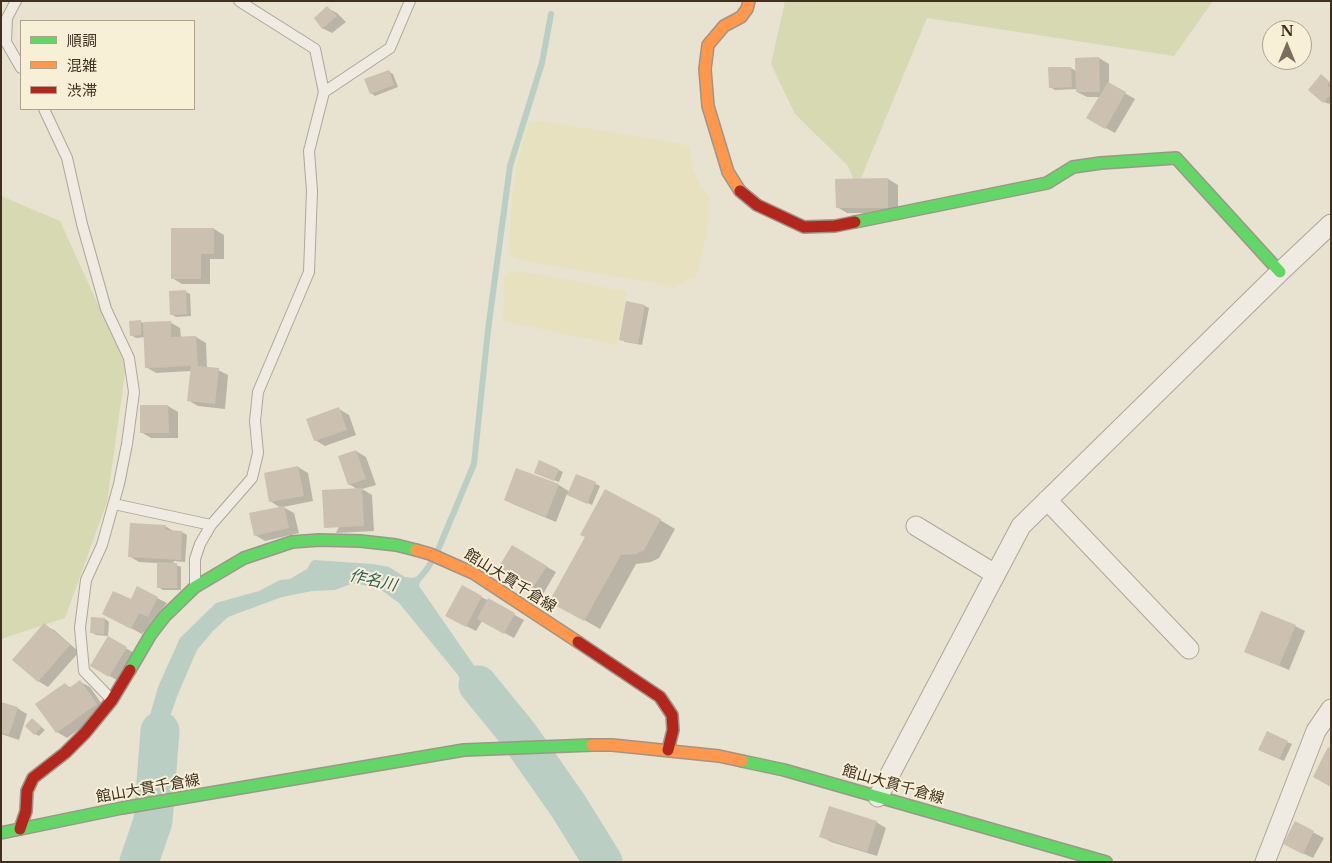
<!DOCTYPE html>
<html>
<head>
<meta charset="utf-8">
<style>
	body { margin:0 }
	#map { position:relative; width:1332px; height:863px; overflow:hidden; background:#e8e2d0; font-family:"Libre Baskerville","Noto Sans JP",serif }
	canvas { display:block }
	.frame { position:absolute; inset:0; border:2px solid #3e2f1f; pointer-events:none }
	.legend { position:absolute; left:20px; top:20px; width:175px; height:90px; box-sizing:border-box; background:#f8efd7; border:1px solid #aea28d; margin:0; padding:6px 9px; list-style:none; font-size:15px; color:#3e2f1f }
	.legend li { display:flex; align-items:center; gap:10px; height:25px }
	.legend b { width:25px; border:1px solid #aea28d }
	.north { position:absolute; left:1262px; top:20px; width:50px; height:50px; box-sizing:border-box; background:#f8efd7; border:1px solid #aea28d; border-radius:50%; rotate:0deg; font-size:14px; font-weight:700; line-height:20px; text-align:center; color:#3e2f1f }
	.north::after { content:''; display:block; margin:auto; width:18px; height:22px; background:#7a6e5d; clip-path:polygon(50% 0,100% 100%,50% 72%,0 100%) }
</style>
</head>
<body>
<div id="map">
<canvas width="1332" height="863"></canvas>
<div class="frame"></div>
<ul class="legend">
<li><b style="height:6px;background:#63d668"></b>順調</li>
<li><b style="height:6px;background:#ff974d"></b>混雑</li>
<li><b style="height:6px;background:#b3261e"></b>渋滞</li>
</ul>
<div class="north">N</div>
</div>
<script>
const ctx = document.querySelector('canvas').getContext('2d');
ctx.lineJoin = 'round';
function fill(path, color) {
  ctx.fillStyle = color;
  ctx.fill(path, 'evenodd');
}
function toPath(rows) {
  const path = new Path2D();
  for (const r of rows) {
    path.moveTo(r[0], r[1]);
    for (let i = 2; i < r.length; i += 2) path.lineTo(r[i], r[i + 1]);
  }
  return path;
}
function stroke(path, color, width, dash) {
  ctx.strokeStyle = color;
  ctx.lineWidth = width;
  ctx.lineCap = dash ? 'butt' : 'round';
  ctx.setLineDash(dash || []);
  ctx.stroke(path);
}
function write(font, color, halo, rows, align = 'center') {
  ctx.font = font + ' "Libre Baskerville","Noto Sans JP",serif';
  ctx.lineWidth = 4;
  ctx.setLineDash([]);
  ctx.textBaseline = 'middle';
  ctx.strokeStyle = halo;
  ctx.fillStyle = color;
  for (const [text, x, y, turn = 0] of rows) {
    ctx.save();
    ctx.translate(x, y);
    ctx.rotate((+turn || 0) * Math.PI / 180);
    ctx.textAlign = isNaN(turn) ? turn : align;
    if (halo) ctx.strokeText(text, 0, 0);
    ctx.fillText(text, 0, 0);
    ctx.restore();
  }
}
fill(toPath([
	[541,121,683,144,690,147,692,167,701,187,709,197,707,233,696,278,686,280,673,289,656,283,525,261,515,258,508,254,512,198,517,166,528,123],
	[515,272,539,274,627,292,617,345,503,321,504,277,509,273]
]), '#e8e1c0');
fill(toPath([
	[785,1,1213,1,1174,56,927,18,857,188,848,166,795,114,771,64],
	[1,196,60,221,126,366,107,502,65,618,1,639]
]), '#d7d9b2');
fill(toPath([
	[314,560,373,564,389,567,405,577,413,578,418,576,420,581,419,586,489,687,494,692,502,693,524,726,488,728,469,701,458,675,399,603,380,589,359,584,351,584,335,590,312,591,282,597,228,617,213,631,197,650,178,694,170,717,168,728,166,783,143,787,147,767,150,715,158,687,180,638,216,603,259,591,280,580,290,579,307,569,311,562]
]), '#bbcec3');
fill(toPath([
	[524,726,527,726,525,728,488,731,485,729]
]), '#e8e2d0');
fill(toPath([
	[327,8,337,13,346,22,332,33,322,28],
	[1099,58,1109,64,1109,84,1135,99,1115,133,1088,118,1100,97,1087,97,1077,92,1077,89,1055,90,1050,87,1071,68,1076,71],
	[388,71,393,74,398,87,375,96,371,93],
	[1325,79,1331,83,1331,102,1329,104,1324,102],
	[888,179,898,185,898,213,847,213,837,207],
	[214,229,224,235,224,259,210,259,210,284,182,284,172,278],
	[186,292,190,294,191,316,176,317,171,314],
	[645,306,649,308,642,345,625,342,620,339],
	[140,321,143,323,170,322,180,328,181,338,196,337,206,343,207,369,218,370,228,375,225,409,198,406,188,400,191,371,156,373,146,367,145,337,136,338,131,335],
	[141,406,168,406,178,412,178,438,151,438,141,432],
	[339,409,349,415,356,435,325,446,315,440],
	[356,451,366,457,376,485,362,489,372,495,374,531,336,533,357,489,349,484],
	[298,467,308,473,313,501,283,507,294,513,299,533,265,541,255,535,281,508,270,501],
	[517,469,559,485,570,492,577,475,600,486,592,505,567,494,556,522,515,505,505,500],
	[559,470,563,472,559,482,540,475],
	[660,520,675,529,659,558,651,562,636,564,600,629,551,601,587,537],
	[165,526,175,532,182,532,187,535,185,562,174,561,173,564,181,567,181,590,163,590,158,587,158,563,139,562,129,556],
	[512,547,556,572,543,594,499,568],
	[463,587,524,620,514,638,482,621,476,631,447,616],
	[157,598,167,603,142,634,114,619,131,600],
	[105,619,109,622,108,636,96,635,91,632],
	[44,625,54,630,79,652,48,687,38,681],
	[1295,626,1305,631,1289,670,1246,651],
	[108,638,136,654,120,682,91,665],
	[80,682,90,687,106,710,67,738,57,732,65,684,71,688],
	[1,703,17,708,27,714,19,740,1,734],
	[33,720,45,730,39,736,35,734],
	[1287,742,1292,744,1284,761,1264,752],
	[876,822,886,828,877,856,831,842,821,836],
	[1295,823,1324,838,1313,858,1294,849]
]), '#0003');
stroke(toPath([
	[438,550,474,464,488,330,510,166,542,63,551,14],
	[413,584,417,581,427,569,432,561]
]), '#bbcec3', 6);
stroke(toPath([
	[478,685,518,734,569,807,603,862],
	[139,862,153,821,160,731]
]), '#bbcec3', 39);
fill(toPath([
	[327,6,337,16,322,29,314,18],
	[1099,57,1100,92,1076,92,1075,58],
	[1048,67,1071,67,1072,87,1049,88],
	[389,70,394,85,370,94,364,79],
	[1321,74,1330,82,1327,85,1331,88,1331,94,1323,103,1308,90],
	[1108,82,1126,92,1105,129,1086,118],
	[888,178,888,208,836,208,835,179],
	[171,228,214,228,214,254,201,254,201,279,171,279],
	[186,290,187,314,170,315,169,291],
	[626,301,645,305,638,344,619,340],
	[141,320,141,335,130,336,129,321],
	[171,321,171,337,196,336,198,366,219,368,215,404,187,401,191,366,145,368,143,322],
	[140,405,168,405,169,433,140,433],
	[339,407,347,430,314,441,306,419],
	[356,450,366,479,348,485,338,456],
	[539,460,559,469,554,481,534,473],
	[298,466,304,496,269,502,264,473],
	[516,468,559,484,546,517,504,500],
	[576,474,596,482,587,504,567,495],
	[362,488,364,526,324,528,322,490],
	[605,489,661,519,644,550,636,554,621,555,584,621,549,602,585,537,580,535],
	[284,506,289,528,254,536,249,513],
	[130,523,166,525,165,530,182,531,181,560,128,557],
	[512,545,547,566,532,589,498,568],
	[157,562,177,563,177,588,157,588],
	[462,585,482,596,466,627,445,616],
	[137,586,158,597,148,617,139,613,131,629,102,614,113,591,131,599],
	[488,598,515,613,504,634,477,619],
	[1261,611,1296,625,1279,666,1244,652],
	[91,617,105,618,104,634,90,633],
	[44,623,70,645,38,682,12,660],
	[108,636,127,647,109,677,90,666],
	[80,680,97,704,56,733,35,704,65,683,69,688],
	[1,702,18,707,9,735,1,733],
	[32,718,42,727,34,735,25,726],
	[1267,731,1288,741,1279,759,1258,750],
	[1328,747,1331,749,1331,787,1313,777],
	[829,806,877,821,867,852,819,837],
	[1295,821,1314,831,1303,854,1283,844]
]), '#ccc0b0');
const lane = toPath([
	[16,1,7,18,6,42,21,68],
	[324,92,390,48,410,1],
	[44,109,67,158,82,224,106,309,129,358,134,392,127,444,119,484,102,545,86,580,80,628,84,671,111,699],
	[114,504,211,525],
	[195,585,195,559,200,544,211,525,252,478,258,453,255,421,258,392,309,272,312,191,309,151,324,92,315,49,239,1]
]);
const street = toPath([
	[1047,500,1189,649],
	[916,526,995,574],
	[878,797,1021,526,1280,272,1331,224],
	[1265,862,1316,731,1331,709]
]);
const fast = toPath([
	[855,222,1047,183,1073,167,1101,163,1176,158,1280,272],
	[130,670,151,634,165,616,195,587,244,558,292,542,319,540,360,541,396,545,416,550],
	[742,761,784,770,1106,862],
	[1,833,122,808,464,750,592,745]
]);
const slow = toPath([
	[740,191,728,172,708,106,705,69,708,45,724,26,741,17,747,9,749,1],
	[416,550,430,554,473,573,578,642],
	[592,745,612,745,719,756,742,761]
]);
const jam = toPath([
	[740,191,757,205,804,227,835,226,855,222],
	[578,642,660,697,672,715,673,730,668,750],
	[20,829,26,811,27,791,33,778,65,753,85,733,112,700,130,670]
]);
stroke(lane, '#aea698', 12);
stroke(street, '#aea698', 21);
stroke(fast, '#9d9688', 14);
stroke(slow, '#9d9688', 14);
stroke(jam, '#9d9688', 14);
stroke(lane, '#f0ebe2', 10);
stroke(street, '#f0ebe2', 19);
stroke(fast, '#63d668', 11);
stroke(slow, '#ff974d', 11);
stroke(jam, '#b3261e', 11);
write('15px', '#3e2f1f', '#f8efd7', [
	["館山大貫千倉線",510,581,32],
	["館山大貫千倉線",893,785,16],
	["館山大貫千倉線",148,789,-10]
]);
write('italic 16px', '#2d5f5d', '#f8efd7', [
	["作名川",373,581,13]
]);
</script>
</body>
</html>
